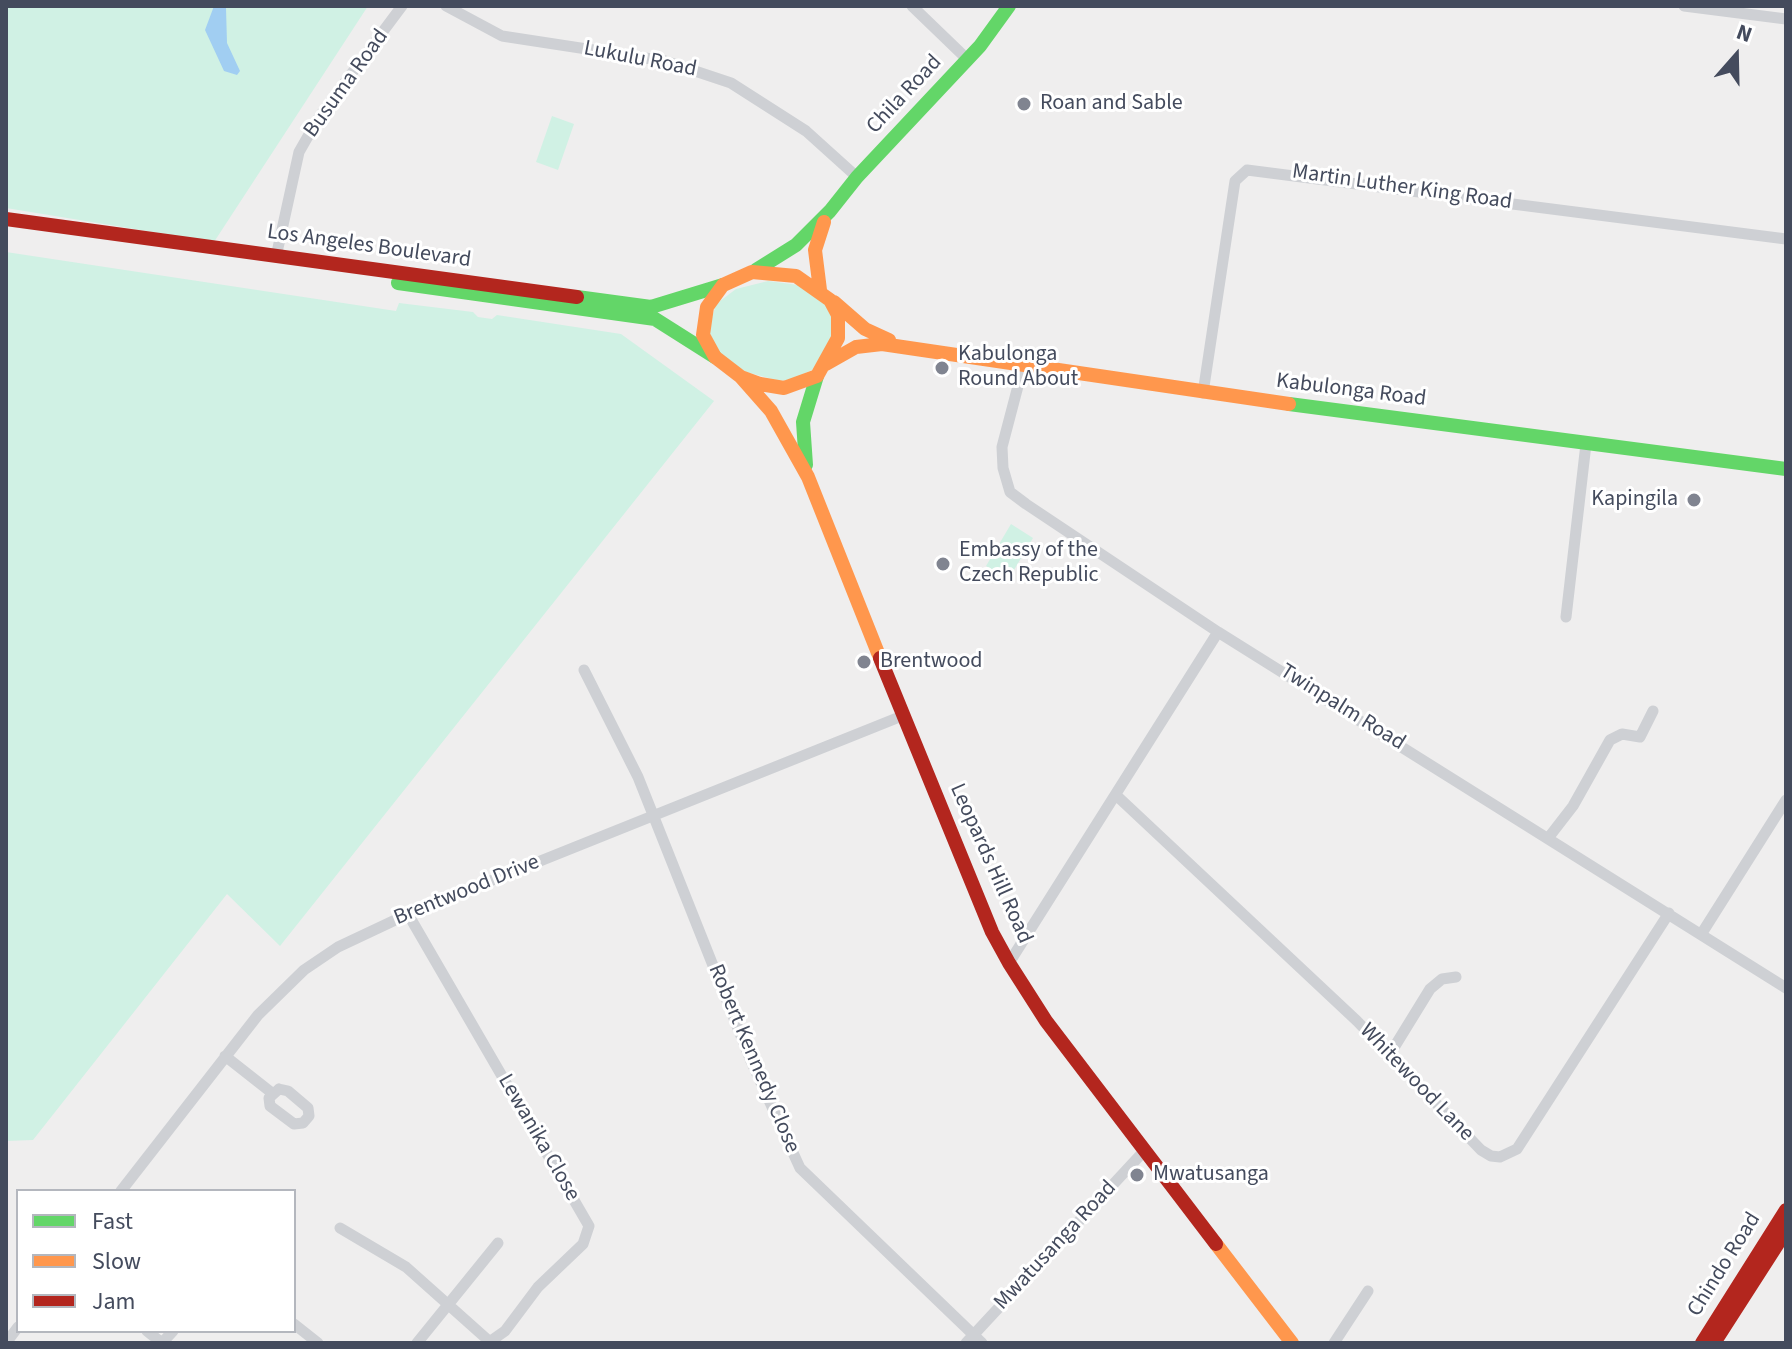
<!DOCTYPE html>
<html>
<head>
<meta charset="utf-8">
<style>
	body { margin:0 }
	#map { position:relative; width:1792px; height:1349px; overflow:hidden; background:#efeeee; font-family:"Source Sans 3",sans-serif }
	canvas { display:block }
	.frame { position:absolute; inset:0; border:8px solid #444b5d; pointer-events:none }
	.legend { position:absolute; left:16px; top:1189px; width:280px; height:144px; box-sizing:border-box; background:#fff; border:2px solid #b4b7be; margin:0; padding:10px 14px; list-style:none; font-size:24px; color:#444b5d }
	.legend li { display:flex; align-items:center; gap:16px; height:40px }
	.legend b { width:40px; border:2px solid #b4b7be }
	.north { position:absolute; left:1696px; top:16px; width:80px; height:80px; -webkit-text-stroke:6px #fff; paint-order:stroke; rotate:20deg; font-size:22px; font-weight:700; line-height:32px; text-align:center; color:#444b5d }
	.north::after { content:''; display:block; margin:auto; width:28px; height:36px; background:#444b5d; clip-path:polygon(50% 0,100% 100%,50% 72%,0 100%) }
</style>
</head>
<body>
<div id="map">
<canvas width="1792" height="1349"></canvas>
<div class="frame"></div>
<ul class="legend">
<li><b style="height:10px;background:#63d668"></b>Fast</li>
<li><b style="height:10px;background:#ff974d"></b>Slow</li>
<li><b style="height:10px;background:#b3261e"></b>Jam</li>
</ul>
<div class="north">N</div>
</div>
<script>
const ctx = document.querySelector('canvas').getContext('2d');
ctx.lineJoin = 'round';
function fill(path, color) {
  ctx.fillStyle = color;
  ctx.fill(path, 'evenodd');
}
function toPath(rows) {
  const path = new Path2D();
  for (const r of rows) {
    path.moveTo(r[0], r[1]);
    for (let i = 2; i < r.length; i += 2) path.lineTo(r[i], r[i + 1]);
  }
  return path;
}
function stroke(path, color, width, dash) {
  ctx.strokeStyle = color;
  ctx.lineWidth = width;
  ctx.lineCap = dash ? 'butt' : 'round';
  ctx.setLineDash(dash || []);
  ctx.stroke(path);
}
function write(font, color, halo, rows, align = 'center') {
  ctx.font = font + ' "Source Sans 3",sans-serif';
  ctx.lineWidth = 6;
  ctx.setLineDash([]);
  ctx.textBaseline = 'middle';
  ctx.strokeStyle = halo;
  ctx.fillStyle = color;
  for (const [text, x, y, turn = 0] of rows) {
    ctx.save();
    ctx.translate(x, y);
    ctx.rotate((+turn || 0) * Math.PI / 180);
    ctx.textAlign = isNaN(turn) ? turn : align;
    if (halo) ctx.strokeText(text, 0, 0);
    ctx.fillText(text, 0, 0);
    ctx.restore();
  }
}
fill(toPath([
	[6,6,368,6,214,242,6,208],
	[552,116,574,124,558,170,536,162],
	[6,252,396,311,399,303,473,312,478,317,492,319,497,315,621,334,714,401,280,946,227,894,33,1140,6,1141],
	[768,281,806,286,826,305,832,317,834,330,816,368,793,379,780,381,746,372,726,360,707,334,716,304,736,289],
	[1011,524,1033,538,1008,580,986,566]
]), '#d0f1e4');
fill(toPath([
	[214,6,229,6,226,8,227,43,240,71,237,75,224,71,205,30]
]), '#a1cef2');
stroke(toPath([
	[446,6,502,36,665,61,731,83,806,131,857,177],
	[912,6,968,60],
	[1684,6,1786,19],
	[276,257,299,152,319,117,402,6],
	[1023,367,1002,447,1003,468,1010,492,1026,504,1218,632,1786,988],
	[1203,393,1235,181,1247,170,1786,239],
	[1566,617,1586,444],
	[584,670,638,777,751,1061,800,1168,982,1343],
	[1117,796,1357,1021,1481,1150,1491,1156,1500,1157,1517,1149,1669,913],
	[1549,837,1573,806,1610,740,1622,734,1640,737,1653,711],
	[408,914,589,1226,583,1244,538,1287,505,1331,488,1343],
	[1702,933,1786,800],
	[1009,963,1218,632],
	[1390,1054,1430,989,1442,979,1456,977],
	[225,1056,272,1093],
	[279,1089,288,1091,308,1108,309,1116,303,1123,294,1124,270,1106,269,1098,279,1089],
	[121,1191,258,1015,304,970,338,947,408,914,902,716],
	[340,1228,406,1267,489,1341],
	[294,1324,318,1343],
	[147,1331,162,1343],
	[6,1343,18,1327],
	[162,1343,173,1331],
	[417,1343,498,1243],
	[966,1343,1145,1150],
	[1334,1343,1368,1291]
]), '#ced0d4', 11);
stroke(toPath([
	[756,270,796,245,830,211,857,177,980,46,1009,6],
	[398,283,655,319,715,357],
	[577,297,651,307,723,285],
	[1289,404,1786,469],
	[806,465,803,422,817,376]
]), '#63d668', 14);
stroke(toPath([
	[752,272,796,276,830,300,838,315,838,338,817,376,784,388,760,384,741,377,715,357,703,335,707,307,723,285,752,272],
	[820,290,815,250,824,222],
	[834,302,865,329,889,340],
	[826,364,856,347,882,344,1289,404],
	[741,377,771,411,808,477,880,658],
	[1216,1244,1292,1343]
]), '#ff974d', 14);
stroke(toPath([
	[6,219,577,297],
	[880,658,992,932,1009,963,1046,1021,1216,1244],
	[1702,1343,1786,1210],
	[1714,1343,1786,1231]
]), '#b3261e', 14);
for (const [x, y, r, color] of [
	[1024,104,8,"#808490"],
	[942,368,8,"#808490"],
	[1694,500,8,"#808490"],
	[943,564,8,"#808490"],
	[864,662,8,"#808490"],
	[1137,1175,8,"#808490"]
]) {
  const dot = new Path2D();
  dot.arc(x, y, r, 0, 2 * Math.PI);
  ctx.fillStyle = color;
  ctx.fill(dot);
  stroke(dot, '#fff', 3);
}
write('22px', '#444b5d', '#fff', [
	["Lukulu Road",640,60,11],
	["Busuma Road",347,84,-54],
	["Chila Road",905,95,-47],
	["Martin Luther King Road",1402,188,8],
	["Los Angeles Boulevard",369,247,8],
	["Kabulonga Road",1351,391,7],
	["Twinpalm Road",1342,708,32],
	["Leopards Hill Road",990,864,66],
	["Brentwood Drive",467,891,-22],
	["Robert Kennedy Close",753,1059,67],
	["Whitewood Lane",1416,1083,46],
	["Lewanika Close",538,1138,60],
	["Mwatusanga Road",1056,1246,-47],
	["Chindo Road",1725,1265,-58]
]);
write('22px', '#444b5d', '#fff', [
	["Roan and Sable",1040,104],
	["Kabulonga",958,355],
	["Round About",958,380],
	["Kapingila",1678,500,"right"],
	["Embassy of the",959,551],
	["Czech Republic",959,576],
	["Brentwood",880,662],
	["Mwatusanga",1153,1175]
], 'left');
</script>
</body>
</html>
